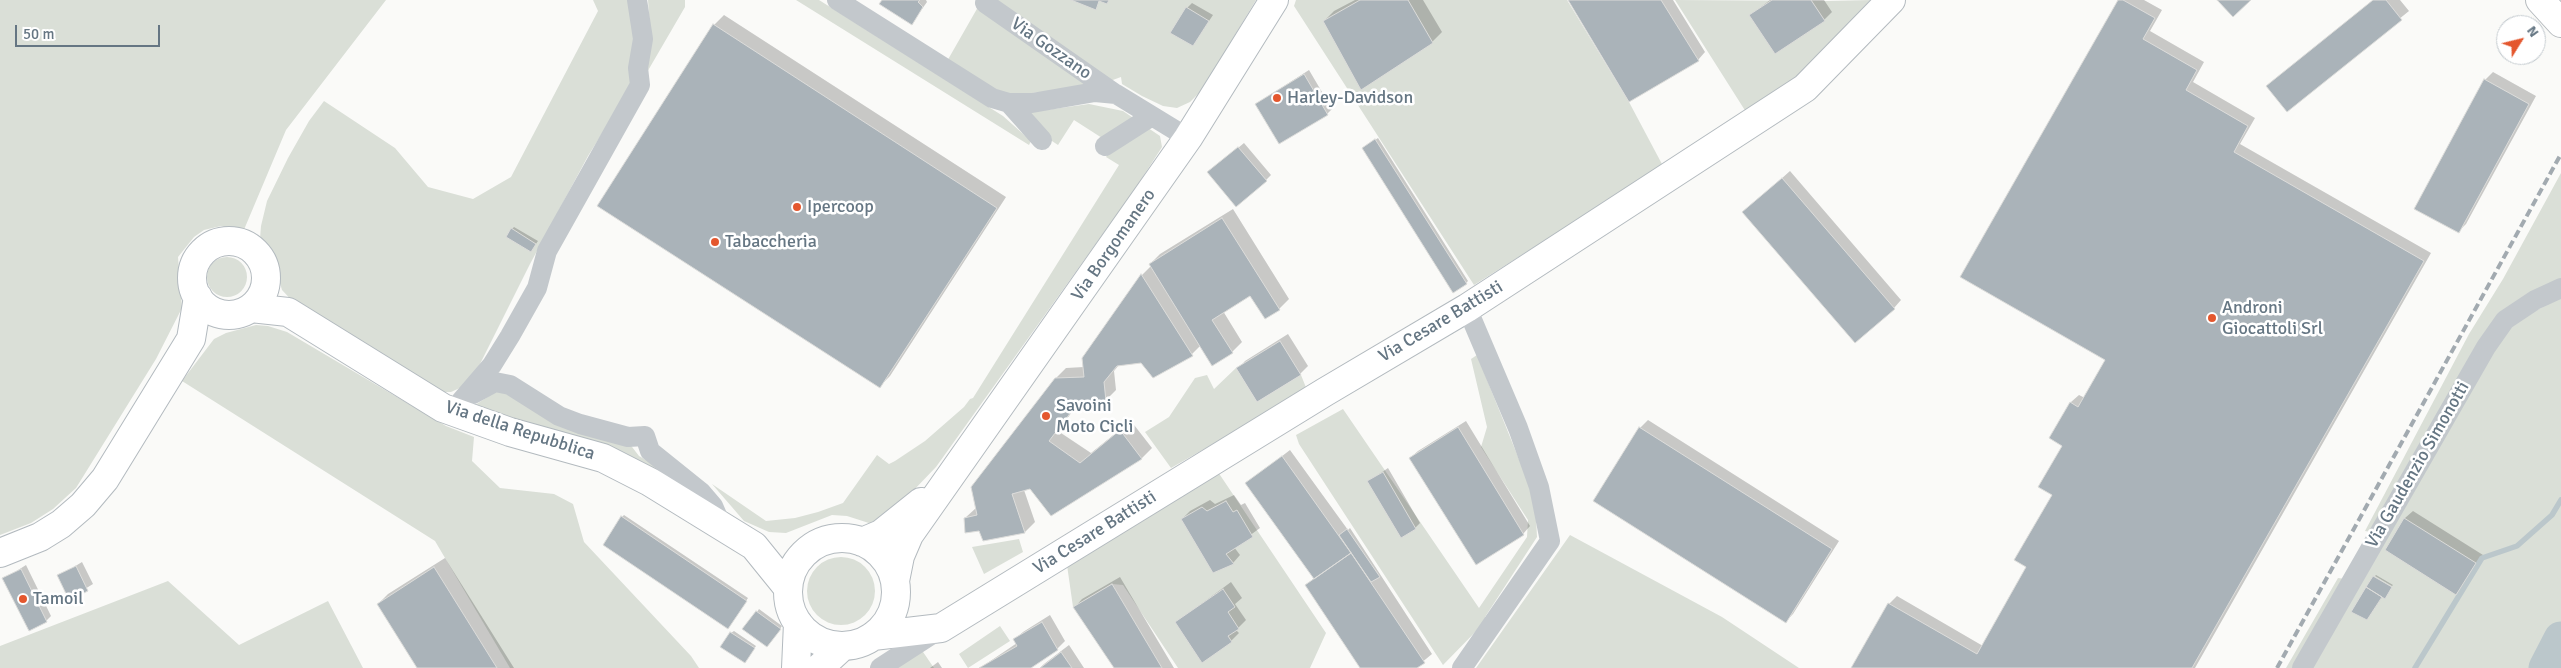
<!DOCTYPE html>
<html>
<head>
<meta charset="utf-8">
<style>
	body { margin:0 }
	#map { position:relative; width:2561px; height:668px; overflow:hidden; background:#fafaf8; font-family:Signika,sans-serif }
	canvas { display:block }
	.north { position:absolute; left:2496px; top:15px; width:50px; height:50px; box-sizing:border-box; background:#fff; border:1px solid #c1c8cd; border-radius:50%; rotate:54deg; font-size:14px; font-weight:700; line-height:20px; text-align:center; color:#657683 }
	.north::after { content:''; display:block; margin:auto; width:18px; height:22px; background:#e4572e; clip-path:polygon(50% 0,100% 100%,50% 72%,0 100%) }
	.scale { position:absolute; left:15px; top:25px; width:145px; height:22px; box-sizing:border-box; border:2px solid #657683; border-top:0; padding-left:6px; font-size:15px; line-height:18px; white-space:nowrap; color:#657683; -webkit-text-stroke:4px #fff; paint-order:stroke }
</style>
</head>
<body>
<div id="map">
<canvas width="2561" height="668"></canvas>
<div class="north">N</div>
<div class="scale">50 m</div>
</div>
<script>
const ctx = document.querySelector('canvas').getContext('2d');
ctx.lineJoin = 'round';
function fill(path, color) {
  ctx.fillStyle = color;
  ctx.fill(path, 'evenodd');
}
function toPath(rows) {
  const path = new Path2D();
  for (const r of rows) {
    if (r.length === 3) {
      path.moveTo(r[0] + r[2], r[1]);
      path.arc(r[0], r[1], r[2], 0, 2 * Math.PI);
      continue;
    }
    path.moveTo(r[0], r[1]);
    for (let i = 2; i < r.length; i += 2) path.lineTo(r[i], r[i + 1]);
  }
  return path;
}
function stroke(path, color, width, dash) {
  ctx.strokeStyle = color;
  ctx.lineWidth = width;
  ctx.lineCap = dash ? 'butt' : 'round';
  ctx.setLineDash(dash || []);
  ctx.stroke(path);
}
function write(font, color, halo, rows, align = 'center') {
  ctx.font = font + ' Signika,sans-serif';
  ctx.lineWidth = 5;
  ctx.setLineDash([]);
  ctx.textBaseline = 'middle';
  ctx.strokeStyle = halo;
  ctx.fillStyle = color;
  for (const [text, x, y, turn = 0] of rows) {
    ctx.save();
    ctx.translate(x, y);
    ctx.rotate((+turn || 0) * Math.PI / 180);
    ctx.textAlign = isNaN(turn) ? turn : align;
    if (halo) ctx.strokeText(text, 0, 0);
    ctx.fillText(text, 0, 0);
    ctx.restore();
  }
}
fill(toPath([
	[0,0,386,0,286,130,243,232,221,226,204,230,194,237,178,257,182,308,156,359,76,488,53,509,31,523,0,535],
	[593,0,630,0,636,35,632,78,626,95,588,156,530,264,478,368,462,387,451,392,440,392,297,306,282,290,272,256,260,239,261,226,267,201,288,158,309,121,324,101,395,148,428,187,473,199,511,177,598,11],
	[648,0,685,0,685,7,646,74,651,42],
	[796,0,819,0,1003,116,1031,141,1029,145],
	[982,0,1256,0,1202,90,1190,102,1177,108,1163,106,1142,96,1122,84,1121,77,1088,89,1004,95,946,63],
	[1296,0,1567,0,1629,102,1663,166,1474,285,1294,6],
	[1675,0,1827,1,1872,0,1801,74,1746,112],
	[1089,104,1123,111,1160,136,1162,147,1135,189,936,467,912,492,872,524,847,516,832,515,786,533,769,532,744,521,712,484,766,521,795,518,818,512,843,503,877,455,889,464,895,461,925,441,964,407,970,399,973,398,1119,165,1106,157,1113,145,1074,120,1058,145,1043,135,1024,113],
	[2561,173,2561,280,2531,296,2371,532,2365,531,2469,334,2503,279],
	[227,277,20],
	[2561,297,2561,637,2545,668,2307,668,2508,326],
	[256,325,268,326,287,332,446,426,474,437,472,461,500,488,554,494,573,504,584,542,691,656,699,668,510,668,435,541,182,381,214,339,226,333],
	[1477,355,1535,499,1537,537,1485,617,1487,620,1443,665,1299,444,1296,435,1343,409,1479,608,1527,537,1528,520,1481,447,1487,427,1471,359],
	[1236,368,1257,402,1301,375,1307,390,1171,468,1145,432,1169,417,1195,378,1207,375,1214,389],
	[503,387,629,443,639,456,677,478,674,485,630,456,531,425,475,405],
	[1218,472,1326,633,1310,668,1178,668,1123,585,1112,584,1073,607,1067,565],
	[1570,535,1722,617,1799,668,1476,668],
	[1019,539,1023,552,984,574,972,547],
	[841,591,34],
	[2338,578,2346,579,2294,668,2286,668],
	[168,581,239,645,328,601,363,668,0,668,0,646],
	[1000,626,1010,641,968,668,959,654],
	[2561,643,2561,668,2548,668,2550,662],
	[921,649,934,668,896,668]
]), '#dadfd7');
fill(toPath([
	[883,0,926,0,927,2,912,23],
	[1355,0,1423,0,1442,32,1432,42,1361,89,1324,21,1334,11],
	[1569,0,1673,0,1705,52,1698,60],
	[1770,0,1824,0,1832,12,1824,20,1751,15],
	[2120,0,2144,0,2162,10,2150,31,2204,62,2193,82,2255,118,2240,144,2431,253,2195,668,1852,668,1889,604,1897,596,1983,646,2028,567,2053,494,2063,445,2051,438,2071,402,2079,395,2085,398,2107,359],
	[2373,0,2400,0,2409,11,2287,110,2268,86],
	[1192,3,1213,15,1193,45,1187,8],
	[724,15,1006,197,890,376,880,386,714,25],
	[1309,70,1332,109,1327,114,1256,104],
	[2493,72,2536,96,2466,224,2458,232,2485,80],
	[1378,138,1468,281,1466,283,1366,146],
	[1244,143,1271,175,1266,180,1214,168],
	[1790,171,1901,300,1894,308,1752,205],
	[1233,209,1289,299,1279,309,1251,294,1223,311,1242,342,1232,352,1201,345,1192,354,1119,365,1114,371,1116,390,1106,400,1080,401,1058,431,1091,453,1131,421,1152,448,1142,458,1051,514,1030,488,1024,490,1035,522,1025,532,984,540,980,530,965,518,976,508,1056,378,1066,368,1084,367,1083,358,1142,275,1151,266,1150,264,1160,254],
	[514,227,538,241,533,248,512,229],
	[1288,334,1308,366,1300,374,1238,369,1245,361],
	[1648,420,1839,541,1793,614,1786,621,1640,428],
	[1466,421,1530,526,1523,534,1410,458,1418,451],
	[1290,450,1348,530,1350,528,1432,654,1415,668,1361,668,1307,585,1315,577,1247,483],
	[1388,468,1420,523,1415,528,1369,481],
	[1234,495,1241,505,1245,503,1260,528,1234,547,1240,555,1233,563,1182,519,1190,511,1210,500,1215,504],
	[2413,511,2483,555,2464,586,2456,593,2387,549,2405,518],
	[624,515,748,598,730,625,622,517],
	[445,558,514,668,419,668,378,604,388,594],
	[82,562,93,584,70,598,59,576],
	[26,565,51,616,46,621,4,579],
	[2376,575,2393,585,2392,586,2375,576],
	[1120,577,1174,668,1115,668,1075,607,1082,599],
	[2373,578,2383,596,2367,619],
	[1231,582,1242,598,1235,604,1246,620,1236,630,1239,633,1231,641,1177,622],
	[759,609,782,626,769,643,757,612],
	[1050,615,1065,641,1057,649,1029,668,980,668,1017,643,1015,639,1023,632],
	[734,631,756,646,747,660,731,633],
	[1069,645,1084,668,1040,668,1044,664],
	[938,662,942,668,930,668]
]), '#0003');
stroke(toPath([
	[2415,668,2482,558,2517,546,2552,515,2561,500]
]), '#bbc7cb', 5.5);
stroke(toPath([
	[2546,668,2561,639]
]), '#bbc7cb', 35);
const building = toPath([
	[882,0,920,0,918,2,923,7,912,25,879,4,882,0],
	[1071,0,1109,0,1107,4,1099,1,1096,10,1071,0],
	[1360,0,1408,0,1433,43,1361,90,1323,21,1360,0],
	[1568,0,1661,0,1699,61,1629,102,1568,0],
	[1772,0,1811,0,1825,21,1775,54,1749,15,1772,0],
	[2118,0,2123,0,2155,18,2143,39,2197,70,2186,90,2248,126,2234,152,2424,261,2192,668,1851,668,1888,603,1977,654,2026,567,2014,560,2052,495,2038,487,2062,446,2049,438,2070,402,2078,407,2105,360,1960,277,2118,0],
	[2217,0,2251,0,2233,17,2217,0],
	[2373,0,2386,0,2402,20,2287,112,2266,86,2373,0],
	[1186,7,1209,21,1193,46,1170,33,1186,7],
	[713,24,997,208,880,388,597,206,713,24],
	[1304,74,1328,115,1279,144,1255,104,1304,74],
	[2484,79,2529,104,2459,233,2414,209,2484,79],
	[1375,139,1467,284,1453,293,1362,148,1375,139],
	[1238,147,1267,181,1236,207,1207,172,1238,147],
	[1782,178,1895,309,1855,343,1742,212,1782,178],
	[1222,218,1280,310,1265,319,1250,296,1212,320,1233,353,1212,366,1149,264,1222,218],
	[511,228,536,244,531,252,506,237,511,228],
	[1141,274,1193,356,1153,378,1141,363,1117,366,1104,382,1106,401,1078,403,1049,441,1080,463,1120,430,1142,459,1051,516,1030,489,1012,494,1025,533,983,541,979,531,965,533,964,518,977,515,971,487,1055,378,1084,377,1082,358,1141,274],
	[1280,341,1301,375,1257,402,1236,368,1280,341],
	[1458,427,1524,535,1476,565,1409,458,1458,427],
	[1639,427,1832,549,1786,623,1593,501,1639,427],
	[1282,456,1351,553,1314,579,1245,483,1282,456],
	[1383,472,1416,529,1401,538,1367,481,1383,472],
	[1226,501,1233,512,1237,510,1253,537,1226,554,1234,564,1213,573,1181,519,1202,507,1207,511,1226,501],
	[621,516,747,601,728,629,603,545,621,516],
	[2404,518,2476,563,2456,595,2385,550,2404,518],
	[1347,529,1380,577,1371,582,1339,535,1347,529],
	[1351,553,1425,663,1417,668,1360,668,1305,585,1351,553],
	[76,566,88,591,69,600,57,575,76,566],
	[434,567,497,668,417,668,377,604,434,567],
	[21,569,47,622,29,631,2,578,21,569],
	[2373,576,2392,587,2385,599,2366,587,2373,576],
	[1112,584,1162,668,1114,668,1073,607,1112,584],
	[2366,587,2382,597,2367,620,2351,612,2366,587],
	[1223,589,1235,607,1228,612,1239,629,1228,636,1232,642,1202,663,1175,622,1223,589],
	[756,611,781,629,767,647,742,629,756,611],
	[1042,622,1058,650,1031,668,979,668,1017,646,1013,639,1042,622],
	[730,632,755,648,745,663,720,647,730,632],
	[1061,652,1072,668,1040,668,1061,652]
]);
fill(building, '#aab3b9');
stroke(building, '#dcdcda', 1);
const secondary = toPath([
	[229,278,37],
	[251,308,288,312,443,408,510,432,603,458,650,482,754,546,788,588],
	[842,592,54],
	[862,542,881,534,921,502],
	[0,553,40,537,61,524,83,505,105,479,191,339,198,297],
	[895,581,900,556,909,535,1188,138,1274,0],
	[873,636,941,628,1325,392,1467,308,1805,88,1891,0],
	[796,668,798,623],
	[819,668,843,646]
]);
const primary = toPath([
	[2540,0,2561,23]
]);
stroke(secondary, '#b3babf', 30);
stroke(primary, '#b5babe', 30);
stroke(toPath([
	[837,0,992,98,1009,103,1032,103,1095,92,1116,94,1188,138],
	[985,3,1114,93],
	[1009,103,1042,140],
	[1105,146,1152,116],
	[473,394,495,382,510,385,559,416,580,424,628,437,645,436,650,451,701,492,713,506,722,527],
	[461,401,492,365,510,336,537,288,547,251,640,85,638,68,643,39,637,0],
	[880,668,937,631],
	[1462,668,1550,541,1539,487,1518,428,1467,308],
	[2302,668,2486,347,2505,320,2535,300,2561,288]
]), '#c3c8cc', 20);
stroke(secondary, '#fff', 28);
stroke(primary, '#fff', 28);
stroke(toPath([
	[2277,668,2561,154]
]), '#a2aab0', 4, [8, 4]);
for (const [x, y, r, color] of [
	[1277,98,5,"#e4572e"],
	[797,207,5,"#e4572e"],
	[715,242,5,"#e4572e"],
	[2212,318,5,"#e4572e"],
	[1046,416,5,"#e4572e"],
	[23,599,5,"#e4572e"]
]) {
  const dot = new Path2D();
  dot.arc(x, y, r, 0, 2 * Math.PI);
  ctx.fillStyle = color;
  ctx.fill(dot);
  stroke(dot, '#fff', 2);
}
write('18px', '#657683', '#fff', [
	["Via Gozzano",1051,49,35],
	["Via Borgomanero",1114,245,-55],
	["Via Cesare Battisti",1441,322,-31],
	["Via della Repubblica",520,431,18],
	["Via Gaudenzio Simonotti",2418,465,-60],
	["Via Cesare Battisti",1095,533,-32]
]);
write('18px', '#657683', '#fff', [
	["Harley-Davidson",1287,98],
	["Ipercoop",807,207],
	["Tabaccheria",725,242],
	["Androni",2222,308],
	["Giocattoli Srl",2222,329],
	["Savoini",1056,406],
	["Moto Cicli",1056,427],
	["Tamoil",33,599]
], 'left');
</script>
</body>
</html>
